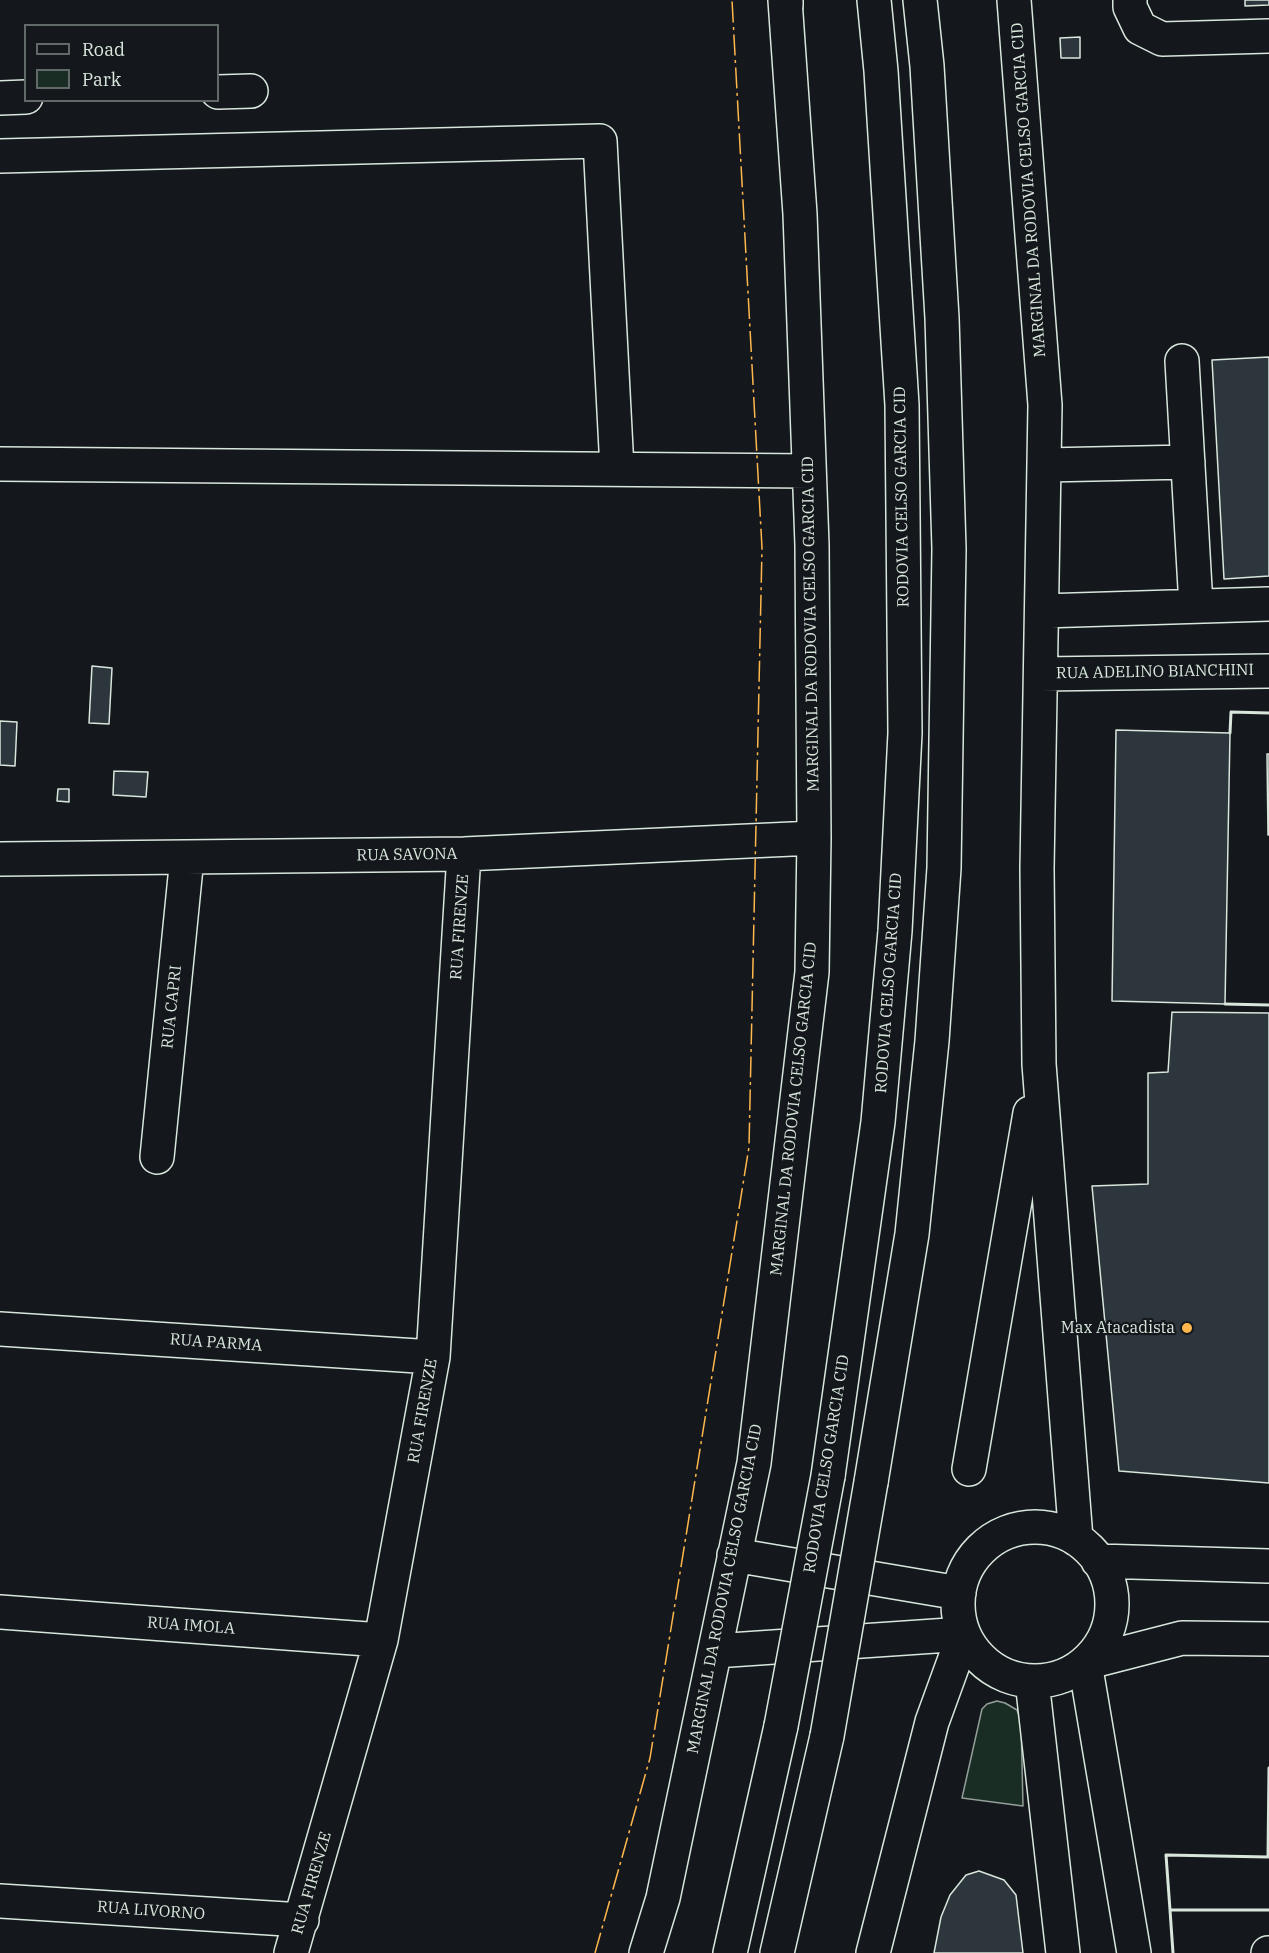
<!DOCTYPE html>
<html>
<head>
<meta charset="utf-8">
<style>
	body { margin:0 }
	#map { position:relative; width:1269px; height:1953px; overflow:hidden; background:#14181c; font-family:"IBM Plex Serif",serif }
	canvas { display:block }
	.legend { position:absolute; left:24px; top:24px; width:195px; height:78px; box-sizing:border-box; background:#14181c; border:2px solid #626a69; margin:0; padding:8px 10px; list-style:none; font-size:18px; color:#d8e6dc }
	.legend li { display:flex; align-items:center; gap:12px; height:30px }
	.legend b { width:30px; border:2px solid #626a69 }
</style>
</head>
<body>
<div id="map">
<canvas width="1269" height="1953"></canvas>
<ul class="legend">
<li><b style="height:8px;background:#14181c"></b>Road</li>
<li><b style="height:16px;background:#1a2d24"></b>Park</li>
</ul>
</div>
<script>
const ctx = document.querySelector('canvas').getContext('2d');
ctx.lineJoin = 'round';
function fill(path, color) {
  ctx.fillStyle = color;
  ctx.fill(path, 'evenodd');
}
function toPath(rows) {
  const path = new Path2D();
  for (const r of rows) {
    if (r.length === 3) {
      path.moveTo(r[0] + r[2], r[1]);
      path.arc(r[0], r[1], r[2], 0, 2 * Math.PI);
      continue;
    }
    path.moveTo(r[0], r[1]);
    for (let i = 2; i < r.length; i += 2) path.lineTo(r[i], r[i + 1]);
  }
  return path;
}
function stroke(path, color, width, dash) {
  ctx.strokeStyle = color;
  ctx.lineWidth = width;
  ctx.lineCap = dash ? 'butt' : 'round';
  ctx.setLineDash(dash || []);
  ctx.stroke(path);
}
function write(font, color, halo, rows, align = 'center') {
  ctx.font = font + ' "IBM Plex Serif",serif';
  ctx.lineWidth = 4.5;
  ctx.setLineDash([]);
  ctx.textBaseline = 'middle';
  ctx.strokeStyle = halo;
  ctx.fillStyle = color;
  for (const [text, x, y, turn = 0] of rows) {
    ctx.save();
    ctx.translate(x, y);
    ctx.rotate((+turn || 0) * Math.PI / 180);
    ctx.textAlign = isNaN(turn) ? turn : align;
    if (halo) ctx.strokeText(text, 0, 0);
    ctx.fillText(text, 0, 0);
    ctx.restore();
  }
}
const green = toPath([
	[997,1701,1005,1703,1017,1710,1021,1721,1023,1806,962,1798,982,1709,987,1704,997,1701]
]);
fill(green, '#1a2d24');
stroke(green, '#939e99', 1.5);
const building = toPath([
	[1245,0,1269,0,1269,5,1245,6,1245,0],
	[1080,37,1080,58,1061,58,1060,38,1080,37],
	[1269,357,1269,576,1224,579,1212,360,1269,357],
	[92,666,112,668,109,724,89,723,92,666],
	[0,721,17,722,15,766,0,765,0,721],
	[1116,730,1230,733,1225,1004,1112,1001,1116,730],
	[1267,754,1269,754,1269,835,1268,835,1267,754],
	[114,771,148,772,146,797,113,795,114,771],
	[58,789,69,789,69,802,57,801,58,789],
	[1172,1012,1269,1013,1269,1483,1119,1471,1092,1186,1148,1184,1148,1073,1168,1072,1172,1012],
	[979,1871,1004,1880,1016,1895,1023,1953,934,1953,941,1917,950,1895,966,1875,979,1871]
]);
fill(building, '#2c363c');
stroke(building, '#d8e6dc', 1.5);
const minor = toPath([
	[1014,0,1045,405,1037,868,1039,1064,1076,1539],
	[1130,0,1130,7,1140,28,1162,39,1269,36],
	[218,92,251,91],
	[0,98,26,97],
	[0,156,600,141,617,469],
	[1182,361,1196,606],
	[0,464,809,471],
	[1045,465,1188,462],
	[1042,611,1269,604],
	[1041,674,1269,671],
	[0,859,464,854,814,838],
	[157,1157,187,857],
	[0,1329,433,1357],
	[969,1469,1030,1113],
	[1035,1604,77],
	[734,1555,959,1593],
	[1098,1561,1269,1566],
	[0,1612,381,1640],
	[715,1651,964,1634,932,1722,873,1953],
	[1032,1681,1063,1953],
	[0,1901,302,1920],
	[291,1953,381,1640,433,1357,464,854],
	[646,1953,663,1898,754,1463,812,972,814,838,812,545,800,214,785,0],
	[1134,1953,1085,1663,1182,1638,1269,1639],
	[1268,1953,1269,1953]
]);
const highway = toPath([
	[786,5,786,0],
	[828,1476,878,1122,895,931,905,733,902,405,881,71,874,0],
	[871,1482,912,1234,932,1041,944,868,949,549,942,318,927,66,920,0],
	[730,1953,781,1726],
	[777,1953,827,1736]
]);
stroke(minor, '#d8e6dc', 36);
stroke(highway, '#d8e6dc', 36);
stroke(minor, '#14181c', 33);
stroke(highway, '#14181c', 33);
const highwayBridge = toPath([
	[781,1726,828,1476],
	[827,1736,871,1482]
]);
stroke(highwayBridge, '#d8e6dc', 36, []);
stroke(highwayBridge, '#14181c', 33);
stroke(toPath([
	[1230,733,1231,712,1269,713],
	[1225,1004,1269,1005],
	[1269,1768,1268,1857,1166,1855,1170,1910,1269,1910],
	[1170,1910,1173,1953]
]), '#d8e6dc', 3);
stroke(toPath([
	[595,1953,650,1758,749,1147,762,548,732,0]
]), '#ffb74d', 1.5, [21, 4.5, 3, 4.5]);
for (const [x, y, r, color] of [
	[1187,1328,6,"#ffb74d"]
]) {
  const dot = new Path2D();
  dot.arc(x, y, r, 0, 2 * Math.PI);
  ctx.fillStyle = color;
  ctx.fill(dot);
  stroke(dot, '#14181c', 2);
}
write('16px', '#d8e6dc', '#14181c', [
	["MARGINAL DA RODOVIA CELSO GARCIA CID",1029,190,-94],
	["RODOVIA CELSO GARCIA CID",902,497,-91],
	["MARGINAL DA RODOVIA CELSO GARCIA CID",811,624,-91],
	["RUA ADELINO BIANCHINI",1155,672,-1],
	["RUA SAVONA",407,855,-1],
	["RUA FIRENZE",460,927,-86],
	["RODOVIA CELSO GARCIA CID",889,983,-86],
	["RUA CAPRI",172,1007,-84],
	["MARGINAL DA RODOVIA CELSO GARCIA CID",794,1109,-84],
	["RUA PARMA",216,1343,4],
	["RUA FIRENZE",423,1411,-80],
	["RODOVIA CELSO GARCIA CID",827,1464,-81],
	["MARGINAL DA RODOVIA CELSO GARCIA CID",725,1589,-79],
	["RUA IMOLA",191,1626,4],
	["RUA FIRENZE",312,1883,-74],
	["RUA LIVORNO",151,1911,4]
]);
write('16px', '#d8e6dc', '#14181c', [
	["Max Atacadista",1175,1328]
], 'right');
</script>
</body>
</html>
